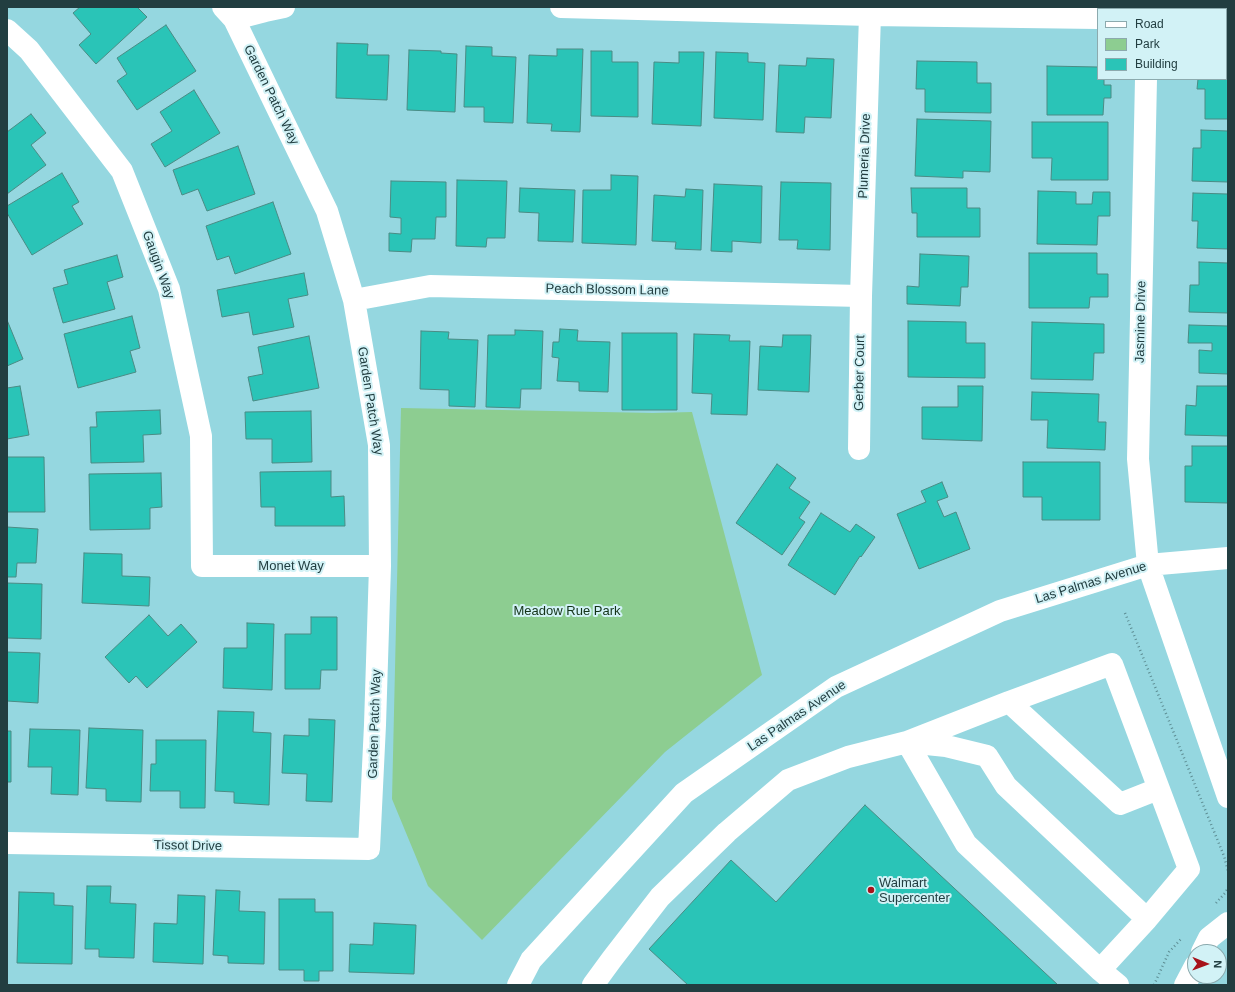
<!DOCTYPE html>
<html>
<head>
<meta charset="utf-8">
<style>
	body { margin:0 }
	#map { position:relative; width:1235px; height:992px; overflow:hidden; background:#95d7e0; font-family:Arial,sans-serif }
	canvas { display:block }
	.frame { position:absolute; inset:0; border:8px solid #223e41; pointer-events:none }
	.legend { position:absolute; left:1097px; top:8px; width:130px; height:72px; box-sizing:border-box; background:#d2f2f6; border:1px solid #8caaae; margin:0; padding:5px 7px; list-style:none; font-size:12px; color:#223e41 }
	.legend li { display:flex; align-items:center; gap:8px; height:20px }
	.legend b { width:20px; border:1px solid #8caaae }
	.north { position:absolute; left:1187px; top:944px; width:40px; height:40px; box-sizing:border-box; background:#d2f2f6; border:1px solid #8caaae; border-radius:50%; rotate:91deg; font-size:11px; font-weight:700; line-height:16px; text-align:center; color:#223e41 }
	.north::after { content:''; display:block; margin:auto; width:14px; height:18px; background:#a7121a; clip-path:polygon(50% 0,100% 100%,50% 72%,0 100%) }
</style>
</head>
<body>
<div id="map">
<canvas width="1235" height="992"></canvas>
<div class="frame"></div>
<ul class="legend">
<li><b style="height:5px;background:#fff"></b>Road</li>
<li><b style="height:11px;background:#8dcd91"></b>Park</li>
<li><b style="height:11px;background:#2ac4b7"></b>Building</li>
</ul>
<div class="north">N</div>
</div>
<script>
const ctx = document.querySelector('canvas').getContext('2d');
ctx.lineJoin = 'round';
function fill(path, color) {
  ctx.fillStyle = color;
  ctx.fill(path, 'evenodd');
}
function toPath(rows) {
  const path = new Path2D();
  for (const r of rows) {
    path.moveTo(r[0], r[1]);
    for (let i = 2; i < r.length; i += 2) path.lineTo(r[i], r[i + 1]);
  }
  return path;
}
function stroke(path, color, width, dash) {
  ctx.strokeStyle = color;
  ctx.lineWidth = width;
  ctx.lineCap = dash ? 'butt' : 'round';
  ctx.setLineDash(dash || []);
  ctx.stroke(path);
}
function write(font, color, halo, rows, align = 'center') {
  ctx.font = font + ' Arial,sans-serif';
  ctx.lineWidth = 4;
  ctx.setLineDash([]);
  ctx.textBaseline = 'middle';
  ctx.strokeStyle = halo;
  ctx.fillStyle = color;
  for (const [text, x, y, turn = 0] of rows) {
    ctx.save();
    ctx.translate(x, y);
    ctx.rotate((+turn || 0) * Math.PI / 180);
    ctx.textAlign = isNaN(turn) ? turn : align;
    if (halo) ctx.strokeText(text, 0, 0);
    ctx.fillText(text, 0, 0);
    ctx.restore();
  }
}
fill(toPath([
	[401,408,653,413,692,412,762,675,665,752,482,940,428,886,392,799]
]), '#8dcd91');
const building = toPath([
	[80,7,137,7,147,17,96,64,79,45,91,34,73,13,80,7],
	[166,25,196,71,137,110,117,81,127,74,117,58,166,25],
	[337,43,368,44,367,55,389,55,387,100,336,98,337,43],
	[466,46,492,47,492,56,516,57,513,123,484,122,484,107,464,107,466,46],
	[557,49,583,49,580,132,551,131,552,124,527,123,529,55,557,56,557,49],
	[409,50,441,51,441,53,457,54,455,112,407,110,409,50],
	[591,51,612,51,612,62,638,62,638,117,591,116,591,51],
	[679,52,704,52,701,126,652,124,654,62,679,63,679,52],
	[716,52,748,53,748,62,765,63,763,120,714,118,716,52],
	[807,58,834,59,831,118,805,117,804,133,776,132,779,65,806,66,807,58],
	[917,61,977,62,977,83,991,83,991,113,925,112,925,89,916,89,917,61],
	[1226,65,1228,65,1228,119,1205,119,1205,89,1197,89,1198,79,1226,79,1226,65],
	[1047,66,1098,67,1098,79,1104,79,1104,85,1111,85,1111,98,1104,98,1103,115,1047,115,1047,66],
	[194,90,220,133,165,167,151,144,172,131,160,112,194,90],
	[31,114,46,133,31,145,46,165,7,194,7,132,31,114],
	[917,119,991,121,990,172,963,171,963,178,915,176,917,119],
	[1032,122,1108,122,1108,180,1051,180,1052,158,1032,158,1032,122],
	[1201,130,1228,131,1228,182,1192,181,1193,148,1201,148,1201,130],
	[238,146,255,194,207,211,198,189,182,195,173,170,238,146],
	[62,173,79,202,72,206,83,224,32,255,7,213,7,206,62,173],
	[611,175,638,176,636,245,582,243,583,190,611,190,611,175],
	[457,180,507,181,505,238,487,238,486,247,456,246,457,180],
	[391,181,446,182,446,217,436,217,435,239,412,239,411,252,389,251,389,233,401,234,401,218,390,217,391,181],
	[781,182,831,183,830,250,797,249,798,240,779,240,781,182],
	[714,184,762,186,761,243,732,241,732,252,711,251,714,184],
	[520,188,575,190,573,242,538,241,539,213,519,212,520,188],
	[911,188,967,188,967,208,980,208,980,237,917,237,917,213,912,213,911,188],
	[686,189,703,190,701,250,675,249,676,242,652,241,654,195,685,197,686,189],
	[1038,191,1076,192,1076,204,1092,204,1093,192,1110,192,1110,216,1098,216,1097,245,1037,244,1038,191],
	[1193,193,1228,194,1228,249,1197,248,1198,221,1192,221,1193,193],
	[273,202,291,254,235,274,229,256,217,260,206,226,273,202],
	[1029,253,1097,253,1097,274,1108,274,1108,297,1090,297,1089,308,1029,308,1029,253],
	[920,254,969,256,968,287,961,287,960,306,907,304,907,286,919,287,920,254],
	[117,255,123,277,107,282,115,309,63,323,53,288,68,284,64,270,117,255],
	[1199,262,1228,263,1228,313,1189,312,1190,285,1199,285,1199,262],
	[304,273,308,295,288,299,294,327,253,335,249,312,222,317,217,290,304,273],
	[132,316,140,348,130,351,136,372,78,388,64,334,132,316],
	[7,320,23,359,7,366,7,320],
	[908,321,966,322,966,343,985,343,985,378,908,377,908,321],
	[1032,322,1104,324,1104,353,1094,353,1093,380,1031,379,1032,322],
	[1189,325,1228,326,1228,374,1199,373,1199,350,1212,351,1212,343,1188,343,1189,325],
	[560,329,578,330,577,341,610,342,608,392,579,391,579,382,557,381,559,358,552,357,553,342,559,342,560,329],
	[515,330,543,331,541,389,521,389,520,408,486,407,488,335,515,335,515,330],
	[421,331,449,332,448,339,478,340,475,407,449,406,449,390,420,389,421,331],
	[622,333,677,333,677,410,622,410,622,333],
	[694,334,730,335,729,341,750,341,747,415,711,414,712,394,692,393,694,334],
	[783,335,811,335,809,392,758,390,760,346,782,347,783,335],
	[309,336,319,388,253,401,248,377,263,374,258,347,309,336],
	[20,386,29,435,7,439,7,388,20,386],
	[958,386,983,386,982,441,922,439,922,407,958,407,958,386],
	[1197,386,1228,386,1228,436,1185,435,1186,405,1196,406,1197,386],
	[1032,392,1099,394,1098,422,1106,422,1105,450,1047,448,1048,420,1031,420,1032,392],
	[160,410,161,434,143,435,144,462,91,463,90,427,97,427,96,412,160,410],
	[311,411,312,462,272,463,272,439,246,439,245,412,311,411],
	[1192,446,1228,446,1228,503,1185,502,1185,466,1192,466,1192,446],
	[7,457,44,457,45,512,7,512,7,457],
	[1023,462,1100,462,1100,520,1042,520,1042,497,1023,497,1023,462],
	[777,464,796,478,789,488,810,502,799,518,805,522,782,555,736,523,777,464],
	[331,471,331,497,344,496,345,526,275,526,275,507,261,507,260,472,331,471],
	[161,473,162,507,150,508,150,529,90,530,89,474,161,473],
	[942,482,948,497,937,501,944,517,956,512,970,549,919,569,897,514,926,502,921,491,942,482],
	[821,513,850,532,856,524,875,537,861,557,860,556,835,595,788,565,821,513],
	[7,527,38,529,36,563,17,563,16,577,7,577,7,527],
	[84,553,122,554,122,576,150,577,149,606,82,603,84,553],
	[7,583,42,584,41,639,7,638,7,583],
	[149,615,168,636,181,624,197,642,147,688,136,676,129,683,105,657,149,615],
	[311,617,337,617,337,670,321,670,320,689,285,689,285,634,311,634,311,617],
	[247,623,274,624,272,690,223,688,224,648,247,648,247,623],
	[7,652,40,653,38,703,7,701,7,652],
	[218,711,254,712,253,732,271,733,269,805,234,803,234,792,215,791,218,711],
	[309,719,335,720,332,802,306,801,307,774,282,773,284,735,309,736,309,719],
	[89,728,143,730,141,802,106,801,106,789,86,788,89,728],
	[30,729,80,730,78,795,51,794,52,767,28,767,30,729],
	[7,731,11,731,11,782,7,782,7,731],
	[156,740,206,740,205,808,180,808,180,791,150,791,151,764,156,764,156,740],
	[865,805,1058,985,688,985,649,949,731,860,776,902,865,805],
	[87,886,111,886,110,903,136,904,134,958,99,957,99,949,85,949,87,886],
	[216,890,240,891,239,911,265,912,264,964,228,963,228,956,213,955,216,890],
	[19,892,54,893,54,905,73,906,72,964,17,963,19,892],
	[178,895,205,896,203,964,153,962,154,923,177,924,178,895],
	[279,899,315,899,315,912,333,912,333,971,319,971,319,981,304,981,304,970,279,970,279,899],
	[374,923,416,925,414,974,349,972,350,944,373,945,374,923]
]);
fill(building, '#2ac4b7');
stroke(building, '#4a8b84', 1);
stroke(toPath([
	[1125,613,1224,856,1228,871],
	[1216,903,1225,893,1228,888],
	[1154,985,1169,952,1182,938]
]), '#5e8e94', 2.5, [1, 3]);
stroke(toPath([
	[561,7,870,15,1098,18],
	[1148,9,1148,7],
	[234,19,265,11,284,7],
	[1226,20,1228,20],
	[7,30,29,50,122,171,169,289,201,436,202,566,380,566],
	[1146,79,1138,459,1148,565,1228,797],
	[354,300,430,286,861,296],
	[859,449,861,296,870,15],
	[1009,702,907,742,966,844,1100,970],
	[7,843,369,849,375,725,380,566,379,445,354,300,327,211,234,19,223,7],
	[1202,952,1209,938,1228,923],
	[518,985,531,960,684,793,836,687,1000,611,1148,565,1228,558],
	[593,985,612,959,660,897,727,832,788,780,848,757,907,742,946,746,987,756,1006,786,1147,919],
	[1118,985,1100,970,1147,919,1189,869,1112,664,1009,702,1120,804,1158,789],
	[1185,985,1195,966]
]), '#fff', 22);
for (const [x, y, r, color] of [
	[871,890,4,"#a7121a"]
]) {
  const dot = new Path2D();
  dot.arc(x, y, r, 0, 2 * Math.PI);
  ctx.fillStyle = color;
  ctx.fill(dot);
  stroke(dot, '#d2f2f6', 1.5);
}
write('13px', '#223e41', '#d2f2f6', [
	["Garden Patch Way",271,95,64],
	["Plumeria Drive",865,156,-88],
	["Gaugin Way",158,265,70],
	["Peach Blossom Lane",607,290,1],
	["Jasmine Drive",1141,322,-89],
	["Gerber Court",860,373,-89],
	["Garden Patch Way",370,401,81],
	["Monet Way",291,566],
	["Las Palmas Avenue",1091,583,-17],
	["Las Palmas Avenue",797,716,-34],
	["Garden Patch Way",375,724,-88],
	["Tissot Drive",188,846,1]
]);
write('13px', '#133217', '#d2f2f6', [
	["Meadow Rue Park",567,611]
]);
write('13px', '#223e41', '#d2f2f6', [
	["Walmart",879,883],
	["Supercenter",879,898]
], 'left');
</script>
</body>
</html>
